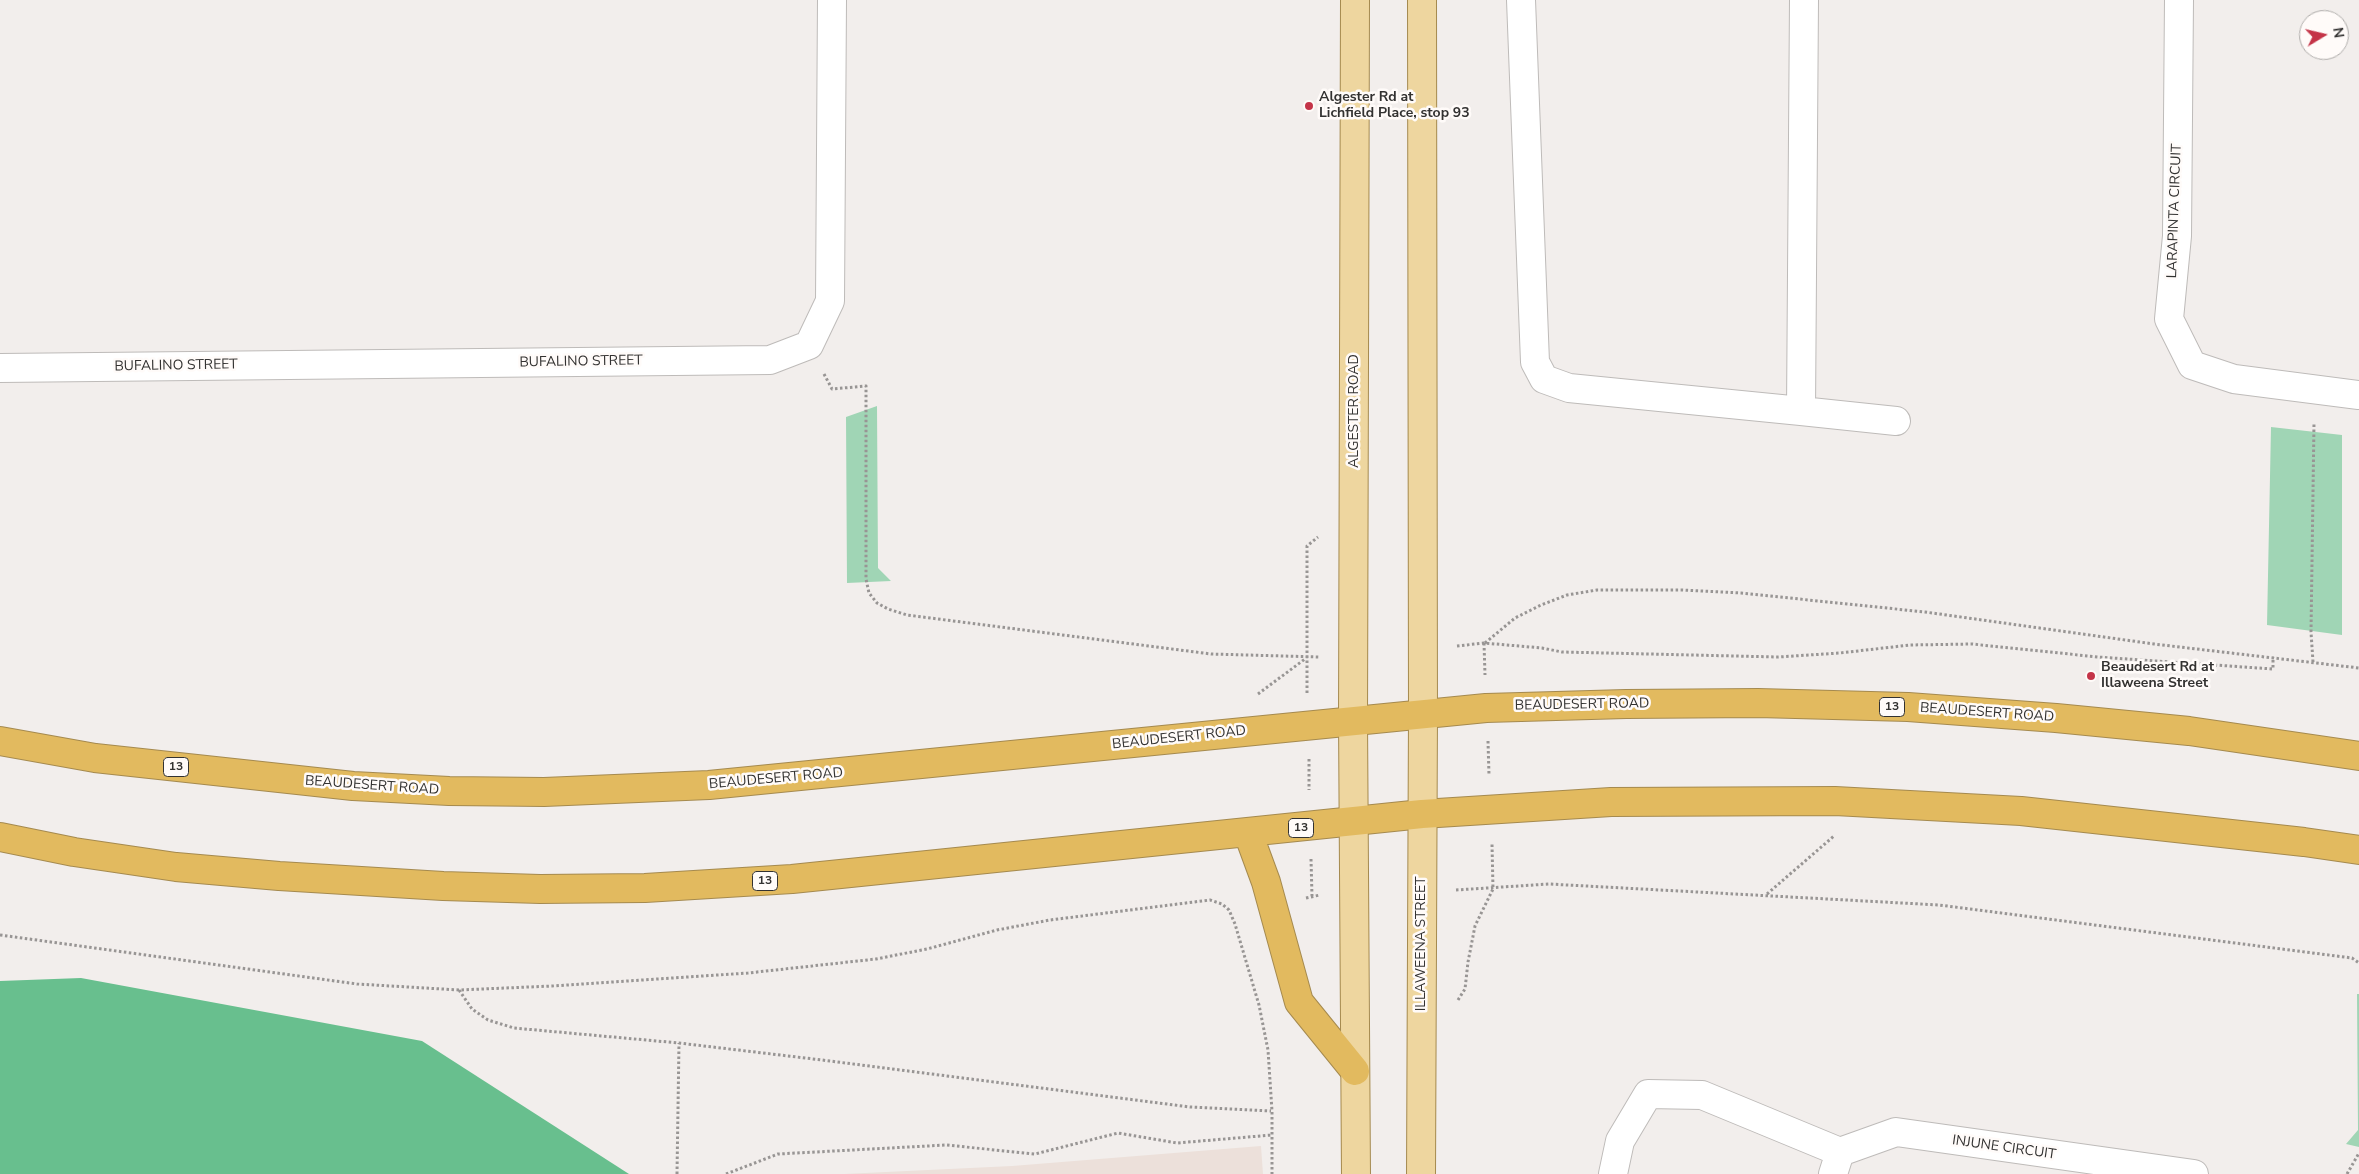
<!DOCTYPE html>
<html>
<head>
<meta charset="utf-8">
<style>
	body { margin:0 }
	#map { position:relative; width:2359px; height:1174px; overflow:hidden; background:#f2eeec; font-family:"Nunito Sans",sans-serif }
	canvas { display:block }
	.north { position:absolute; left:2299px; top:10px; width:50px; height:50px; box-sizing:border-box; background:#fffbf9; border:1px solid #adaba9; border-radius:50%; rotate:81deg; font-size:14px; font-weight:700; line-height:20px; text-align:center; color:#333231 }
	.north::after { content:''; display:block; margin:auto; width:18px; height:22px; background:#c43448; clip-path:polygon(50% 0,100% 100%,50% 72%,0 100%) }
</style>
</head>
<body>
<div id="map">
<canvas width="2359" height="1174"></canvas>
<div class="north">N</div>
</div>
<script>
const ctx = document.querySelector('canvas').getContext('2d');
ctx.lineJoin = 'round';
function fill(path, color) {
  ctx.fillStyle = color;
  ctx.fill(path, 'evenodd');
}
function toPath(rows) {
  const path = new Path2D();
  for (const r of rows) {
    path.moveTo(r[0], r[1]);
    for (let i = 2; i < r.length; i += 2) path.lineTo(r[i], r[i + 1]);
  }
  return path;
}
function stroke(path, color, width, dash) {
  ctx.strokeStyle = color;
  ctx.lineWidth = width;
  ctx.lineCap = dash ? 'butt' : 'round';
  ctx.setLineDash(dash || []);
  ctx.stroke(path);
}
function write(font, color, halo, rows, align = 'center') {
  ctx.font = font + ' "Nunito Sans",sans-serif';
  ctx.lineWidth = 5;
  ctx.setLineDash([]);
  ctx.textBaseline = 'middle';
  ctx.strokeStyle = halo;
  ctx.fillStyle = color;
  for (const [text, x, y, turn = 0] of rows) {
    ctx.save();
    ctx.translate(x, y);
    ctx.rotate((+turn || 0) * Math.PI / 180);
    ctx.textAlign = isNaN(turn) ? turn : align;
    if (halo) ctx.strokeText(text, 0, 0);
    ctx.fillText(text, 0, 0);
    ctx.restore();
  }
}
fill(toPath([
	[1261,1146,1263,1174,844,1174,1012,1166]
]), '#ece0da');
fill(toPath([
	[877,406,878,568,891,581,847,583,846,417],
	[2271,427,2342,435,2342,635,2267,625],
	[2357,994,2359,994,2359,1147,2346,1144,2358,1130]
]), '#a0d5b5');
fill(toPath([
	[81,978,422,1041,629,1174,0,1174,0,981]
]), '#68bf8e');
const minor = toPath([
	[1521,0,1535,362,1544,379,1569,388,1801,411],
	[1804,0,1801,411,1896,421],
	[2179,0,2177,236,2169,319,2192,365,2234,379,2359,395],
	[0,368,770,360,809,345,830,301,832,0],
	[1613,1174,1620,1141,1648,1094,1702,1095,1840,1152],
	[1833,1174,1840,1152,1896,1132,2194,1174]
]);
const major = toPath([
	[1355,0,1353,720,1356,1174],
	[1421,1174,1423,714,1422,0]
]);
const highway = toPath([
	[0,741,95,758,353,786,449,791,544,792,709,785,1486,708,1626,704,1758,703,1908,707,2056,718,2189,731,2359,756],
	[1248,833,1266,882,1299,1002,1355,1071],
	[0,837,74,852,176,867,279,876,443,886,540,889,645,888,792,879,1422,814,1611,802,1835,801,2021,811,2304,842,2359,850]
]);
stroke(minor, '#bebbb9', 30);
stroke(major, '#a58a4f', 30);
stroke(highway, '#a58a4f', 30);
stroke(toPath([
	[824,374,832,389,866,386,866,579,869,593,877,603,888,609,907,615,1211,654,1319,657],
	[1484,643,1485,675],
	[1485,643,1515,618,1541,605,1567,595,1597,590,1682,590,1741,593,1925,612,2154,644,2359,668],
	[1457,646,1484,643,1542,648,1562,652,1778,657,1840,653,1910,645,1972,644,2098,657,2273,669,2273,657],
	[2313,662,2311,632,2314,423],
	[1307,693,1307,546,1318,537],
	[1258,694,1305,659],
	[1488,741,1489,775],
	[1309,759,1309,790],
	[1311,859,1312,896],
	[1456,890,1549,884,1939,905,2352,958,2359,963],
	[1767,894,1834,836],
	[1306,898,1320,895],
	[0,935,357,984,459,990,552,986,748,973,876,959,927,949,997,930,1050,920,1210,900,1222,904,1229,910,1235,924,1259,1005,1268,1050,1272,1111,1272,1174],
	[459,990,472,1009,488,1020,514,1028,679,1043,822,1060,1190,1107,1271,1111],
	[1458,1000,1465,989,1468,962,1475,926,1493,889,1492,844],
	[677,1174,679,1043],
	[726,1174,778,1154,946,1145,1035,1154,1118,1133,1177,1143,1272,1135],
	[2347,1174,2359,1153]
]), '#989594', 3, [2.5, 2.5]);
stroke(minor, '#fff', 28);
stroke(major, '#eed69f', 28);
stroke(highway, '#e2ba5f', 28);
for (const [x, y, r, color] of [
	[1309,106,5,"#c43448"],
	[2091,676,5,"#c43448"]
]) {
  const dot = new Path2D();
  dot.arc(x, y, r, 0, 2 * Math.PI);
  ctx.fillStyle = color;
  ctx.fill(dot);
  stroke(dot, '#fffbf9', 2);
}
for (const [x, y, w] of [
	[1892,707,25],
	[176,767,25],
	[1301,828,25],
	[765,881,25]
]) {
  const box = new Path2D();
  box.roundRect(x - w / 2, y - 9.5, w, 19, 4);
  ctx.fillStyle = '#fffbf9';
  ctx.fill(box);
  stroke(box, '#333231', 1);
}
write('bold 12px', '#333231', null, [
	["13",1892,707],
	["13",176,767],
	["13",1301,828],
	["13",765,881]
]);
write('bold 14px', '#333231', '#fffbf9', [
	["Algester Rd at",1319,98],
	["Lichfield Place, stop 93",1319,114],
	["Beaudesert Rd at",2101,668],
	["Illaweena Street",2101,684]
], 'left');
write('14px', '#333231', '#fffbf9', [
	["LARAPINTA CIRCUIT",2175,211,-88],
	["BUFALINO STREET",581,362,-1],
	["BUFALINO STREET",176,366,-1],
	["ALGESTER ROAD",1355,411,-90],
	["BEAUDESERT ROAD",1582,705,-1],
	["BEAUDESERT ROAD",1987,713,4],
	["BEAUDESERT ROAD",1179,738,-6],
	["BEAUDESERT ROAD",776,779,-5],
	["BEAUDESERT ROAD",372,786,4],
	["ILLAWEENA STREET",1422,944,-90],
	["INJUNE CIRCUIT",2004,1148,8]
]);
</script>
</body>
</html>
